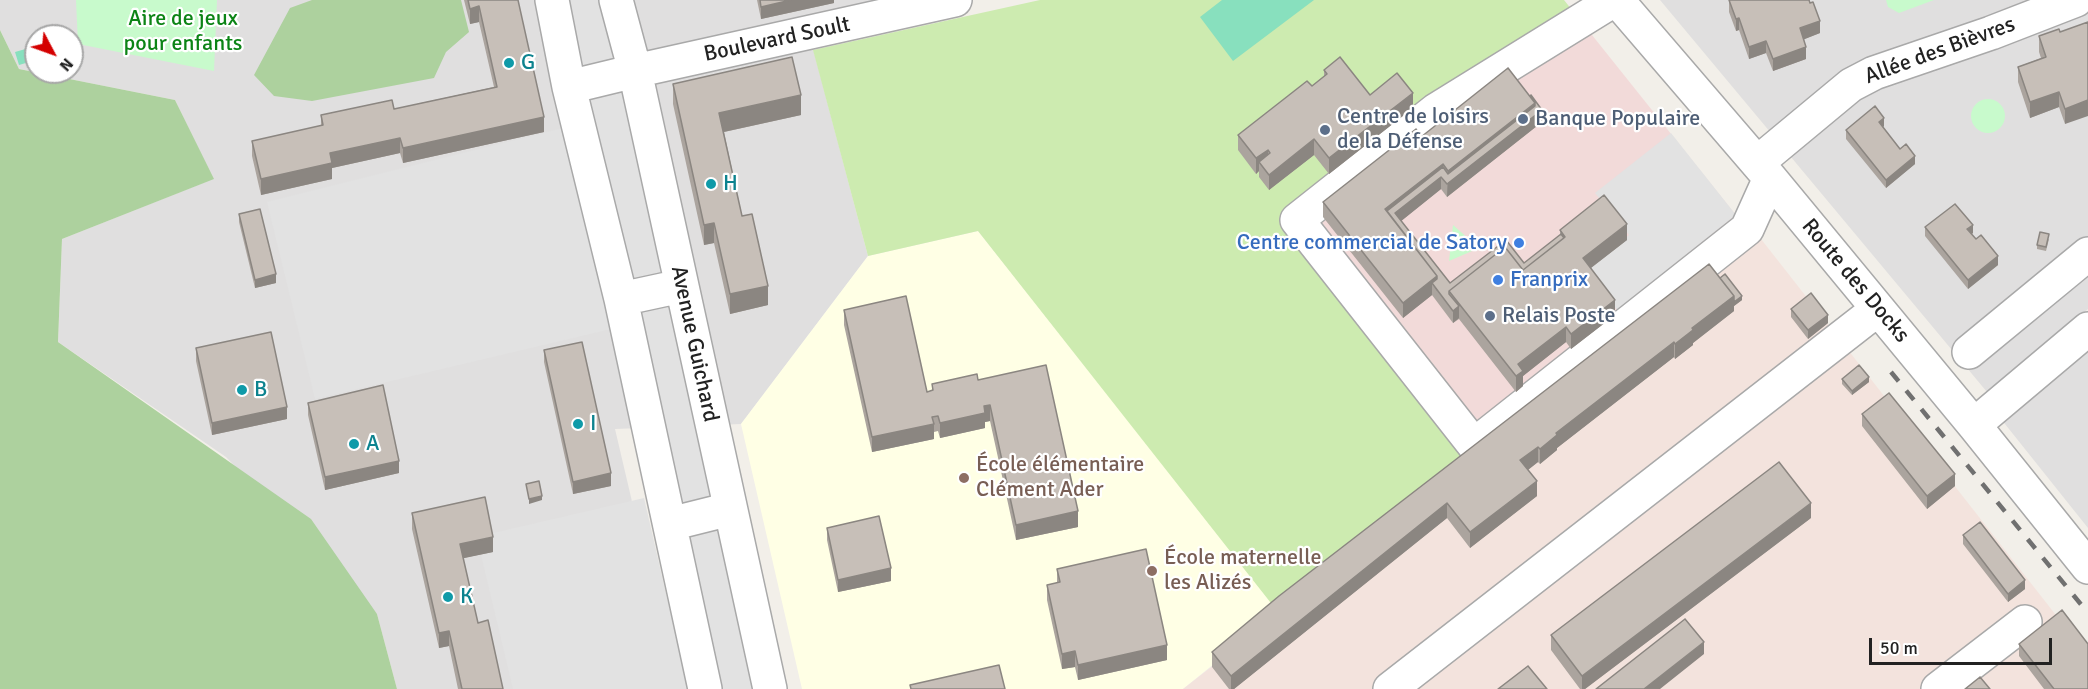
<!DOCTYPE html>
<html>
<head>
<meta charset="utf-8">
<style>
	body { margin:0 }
	#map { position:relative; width:2088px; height:689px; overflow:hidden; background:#f2efe9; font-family:Signika,sans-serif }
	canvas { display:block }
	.north { position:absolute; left:24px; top:24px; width:60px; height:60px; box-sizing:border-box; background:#fff; border:2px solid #a7a7a7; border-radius:50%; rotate:131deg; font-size:16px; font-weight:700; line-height:24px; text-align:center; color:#222 }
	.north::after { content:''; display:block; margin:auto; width:21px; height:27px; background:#d40000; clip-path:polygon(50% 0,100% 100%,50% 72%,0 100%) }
	.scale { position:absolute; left:1869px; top:638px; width:183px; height:27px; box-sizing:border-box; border:3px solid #222; border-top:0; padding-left:8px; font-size:18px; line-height:21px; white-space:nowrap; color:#222; -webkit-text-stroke:4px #fff; paint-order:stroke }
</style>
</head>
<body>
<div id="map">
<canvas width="2088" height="689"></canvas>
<div class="north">N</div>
<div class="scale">50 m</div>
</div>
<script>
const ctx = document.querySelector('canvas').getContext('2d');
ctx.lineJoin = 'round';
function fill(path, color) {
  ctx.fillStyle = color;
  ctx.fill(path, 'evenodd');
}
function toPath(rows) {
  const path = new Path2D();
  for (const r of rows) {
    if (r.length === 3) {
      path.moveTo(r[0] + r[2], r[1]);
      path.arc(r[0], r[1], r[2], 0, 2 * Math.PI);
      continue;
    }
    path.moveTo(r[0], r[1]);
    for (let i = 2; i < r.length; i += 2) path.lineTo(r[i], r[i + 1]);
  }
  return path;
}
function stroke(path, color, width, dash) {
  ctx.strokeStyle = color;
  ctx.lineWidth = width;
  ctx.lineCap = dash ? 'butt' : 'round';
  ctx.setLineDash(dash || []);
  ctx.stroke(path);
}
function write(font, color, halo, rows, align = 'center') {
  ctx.font = font + ' Signika,sans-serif';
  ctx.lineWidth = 4.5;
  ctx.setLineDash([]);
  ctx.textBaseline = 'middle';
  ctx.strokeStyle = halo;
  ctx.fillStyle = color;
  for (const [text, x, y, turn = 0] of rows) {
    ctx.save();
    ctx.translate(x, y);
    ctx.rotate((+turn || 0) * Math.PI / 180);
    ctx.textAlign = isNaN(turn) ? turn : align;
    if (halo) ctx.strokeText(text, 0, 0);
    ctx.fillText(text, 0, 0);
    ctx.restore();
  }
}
fill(toPath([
	[0,0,885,0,805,18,868,256,741,424,615,429,676,689,397,689,377,614,226,457,58,342,62,239,213,179,175,100,19,69,0,30],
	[36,36,72,36,72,72,36,72],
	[1660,0,2088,0,2088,309,1987,392],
	[2088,345,2088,528,2001,419]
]), '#e0dfdf');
fill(toPath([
	[1580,20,1747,229,1474,445,1297,220]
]), '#f2dad9');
fill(toPath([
	[978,231,1279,611,1183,689,802,689,741,424,868,256]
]), '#ffffe5');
fill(toPath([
	[1761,239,2088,656,2088,689,1183,689]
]), '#f3e3dd');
fill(toPath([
	[1040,0,1564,0,1580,20,1297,220,1474,445,1278,612,978,231,868,256,813,50]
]), '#cdebb0');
fill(toPath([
	[312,0,461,0,469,32,446,52,434,78,312,101,274,96,254,75,290,8],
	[0,30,19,69,175,100,214,179,62,239,58,342,311,519,377,614,397,689,0,689]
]), '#add19e');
fill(toPath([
	[76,0,217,0,214,71,78,44],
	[1886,0,1934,0,1899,13,1888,7],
	[1988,116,17],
	[1453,225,1479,248,1449,261]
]), '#c8facc');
fill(toPath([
	[1222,0,1314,0,1233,61,1200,17],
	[36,46,36,60,19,65,15,52]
]), '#88e0be');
fill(toPath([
	[552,0,616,0,770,689,705,689],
	[563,128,611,329,315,399,267,202],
	[1671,133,1736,215,1617,310,1585,270,1629,235,1595,193],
	[644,498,688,689,513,689,481,555,493,552,489,534]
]), '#e2e2e2');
const minor = toPath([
	[552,0,569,87,621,299,705,689],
	[616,0,635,71,770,689],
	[1614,0,1436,110,1297,220,1474,445,1747,229,1770,178],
	[1617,0,1770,178,1974,425,2088,567],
	[569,87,635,71,955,0],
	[1757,163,1851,85,1874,73,1991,33,2076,0],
	[621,299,681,286],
	[1969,352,2088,254],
	[1974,425,2088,329],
	[670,524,730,509],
	[1390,689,1878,309],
	[1938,689,2025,622]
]);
stroke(minor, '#a9a9a9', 36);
stroke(minor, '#fff', 33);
stroke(toPath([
	[1891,372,2088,613]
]), '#707070', 4.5, [12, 12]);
fill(toPath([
	[464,0,518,0,544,132,403,163,400,153,332,168,332,179,261,195,252,156,252,141,321,126,321,115,394,109,494,87,479,22,470,24],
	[757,0,834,0,834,3,761,19],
	[1729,0,1820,33,1804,39,1806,59,1773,71,1766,53,1749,59,1739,30,1736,31,1729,12],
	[2088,22,2065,124,2059,107,2030,118,2018,82,2018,67,2041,58,2039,52,2039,36,2060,32],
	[1324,70,1370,95,1413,108,1329,174,1314,155,1269,190,1259,177,1259,171,1256,174,1238,150,1238,135,1312,86,1324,76],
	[673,84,801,115,724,132,742,216,768,305,730,314,714,243,704,245,673,104],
	[1542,122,1447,197,1441,189,1401,221,1450,283,1524,263,1560,235,1560,230,1627,240,1591,268,1615,315,1571,349,1566,342,1523,376,1523,386,1516,392,1459,319,1453,323,1432,295,1403,318,1323,217,1323,202,1421,137],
	[1884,126,1883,127,1900,149,1915,164,1886,188,1846,139,1846,130],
	[239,214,276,283,255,288,239,222],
	[1925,227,1973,233,1971,234,1998,265,1968,289,1925,236],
	[2049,239,2046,251,2037,249,2037,245],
	[1720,278,1742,300,1734,306,1734,311,1693,343,1693,345,1675,359,1674,357,1557,448,1557,450,1540,464,1538,462,1528,470,1537,496,1470,548,1447,518,1234,689,1229,689,1212,667,1212,652],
	[1791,309,1828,323,1808,339,1791,317],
	[844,310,927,392,932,390,932,384,978,380,1078,527,1016,540,990,421,985,422,985,428,940,438,938,431,934,432,934,439,872,452,844,325],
	[196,348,287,419,212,435,196,361],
	[544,350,611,486,573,494,544,362],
	[1842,379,1869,382,1852,395,1842,384],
	[308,403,399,473,325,490,308,415],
	[1862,414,1955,486,1927,509,1862,426],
	[412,513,493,552,463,558,478,623,503,689,458,689,449,646,439,648,412,529],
	[1811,518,1585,689,1580,689,1551,650,1551,635],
	[827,528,891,581,838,592,827,540],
	[1963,535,2025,589,2008,602,1963,544],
	[1057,569,1167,660,1078,680,1075,667,1062,669,1047,600,1047,585,1057,583],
	[2019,644,2088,689,2044,689,2019,656]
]), '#aba49e');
fill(toPath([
	[791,0,834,0,834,3,761,19,761,7],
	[479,6,479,22,470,24,470,9],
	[1739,18,1739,30,1736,31,1736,19],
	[1820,21,1820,33,1800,41,1800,28],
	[1766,41,1766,53,1749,59,1749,47],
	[1806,47,1806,59,1773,71,1773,59],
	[2059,92,2059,107,2030,118,2030,102],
	[1413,93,1413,108,1329,174,1329,158],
	[801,95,801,115,719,133,719,113],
	[2088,100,2088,116,2065,124,2065,109],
	[1535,103,1542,110,1542,122,1447,197,1448,171],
	[544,117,544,132,403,163,403,148],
	[1884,118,1884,126,1879,131,1879,122],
	[400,138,400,153,332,168,332,179,261,195,261,179,330,153],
	[1314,139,1314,155,1269,190,1269,175],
	[1268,150,1268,165,1259,162,1259,171,1256,174,1256,158],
	[1915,156,1915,164,1886,188,1886,180],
	[1443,164,1443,179,1441,177,1441,189,1395,226,1385,209],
	[714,223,714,243,704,245,704,225],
	[1627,224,1627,240,1583,274,1583,258],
	[1973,225,1973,233,1967,238,1967,229],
	[1998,256,1998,265,1968,289,1968,280],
	[276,274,276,283,255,288,255,280],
	[1437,276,1437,291,1432,283,1432,295,1403,318,1403,303],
	[768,286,768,305,730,314,730,294],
	[1734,296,1742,296,1742,300,1734,306,1734,311,1693,343,1693,345,1675,359,1675,344,1692,328],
	[1615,300,1615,315,1571,349,1571,334],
	[1459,306,1459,318,1453,323,1453,311],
	[1828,315,1828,323,1808,339,1808,330],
	[1566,327,1566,342,1523,376,1523,386,1516,392,1516,376,1518,364],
	[1674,342,1674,357,1557,448,1557,450,1540,464,1540,449,1556,433],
	[1869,377,1869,382,1852,395,1852,391],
	[990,405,990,421,985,422,985,428,940,438,940,423,984,406],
	[287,407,287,419,212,435,212,423],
	[934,424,934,439,872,452,872,437],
	[1538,447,1538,462,1520,476,1520,460],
	[399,461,399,473,325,490,325,477],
	[611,473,611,486,573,494,573,482],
	[1955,474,1955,486,1927,509,1927,496],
	[1537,481,1537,496,1470,548,1470,532],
	[542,496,542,500,529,504,529,499],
	[1447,503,1447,518,1234,689,1231,689,1231,676],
	[1811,503,1811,518,1585,689,1582,689,1582,676],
	[1078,511,1078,527,1016,540,1016,525],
	[493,537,493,552,460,559,460,544],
	[891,568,891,581,838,592,838,580],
	[2025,580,2025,589,2008,602,2008,594],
	[449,631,449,646,439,648,439,633],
	[1704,642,1704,654,1660,689,1644,689],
	[1167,645,1167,660,1078,680,1078,665],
	[1075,651,1075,667,1062,669,1062,654]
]), '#8b8681');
const building = toPath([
	[468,0,518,0,544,117,403,148,400,138,330,153,332,163,261,179,252,141,323,125,321,115,392,100,394,109,497,87,479,6,470,9,468,0],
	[760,0,791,0,761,7,760,0],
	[1729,0,1809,0,1810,3,1813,2,1820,21,1800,28,1806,47,1773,59,1766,41,1749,47,1739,18,1736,19,1729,0],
	[2088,22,2088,100,2065,109,2059,92,2030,102,2018,67,2046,57,2039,36,2059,29,2060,32,2088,22],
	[792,57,801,95,719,113,742,216,752,214,768,286,730,294,714,223,704,225,673,84,792,57],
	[1340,57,1370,95,1397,73,1413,93,1329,158,1314,139,1269,175,1259,162,1270,153,1268,150,1256,158,1238,135,1307,81,1312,86,1327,74,1324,70,1340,57],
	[1508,68,1535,103,1448,171,1443,164,1385,209,1437,276,1403,303,1323,202,1416,129,1421,137,1508,68],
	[1531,95,1542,110,1447,184,1441,177,1395,213,1450,283,1506,240,1524,263,1561,234,1564,238,1523,270,1505,247,1449,291,1449,294,1459,306,1453,311,1432,283,1437,279,1437,276,1387,211,1443,167,1448,174,1535,106,1535,103,1530,96,1531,95],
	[1875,106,1884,118,1879,122,1900,149,1906,144,1915,156,1886,180,1846,130,1875,106],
	[1604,195,1627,224,1583,258,1615,300,1571,334,1566,327,1518,364,1523,371,1516,376,1449,291,1505,247,1523,270,1565,237,1560,230,1604,195],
	[1955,204,1973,225,1967,229,1976,239,1981,235,1998,256,1968,280,1925,227,1955,204],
	[260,209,276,274,255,280,239,214,260,209],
	[2040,232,2049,234,2046,247,2037,245,2040,232],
	[1709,264,1734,296,1692,328,1693,330,1675,344,1674,342,1556,433,1557,435,1540,449,1538,447,1520,460,1537,481,1470,532,1447,503,1231,676,1212,652,1279,596,1709,264],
	[1725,274,1742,296,1734,302,1734,296,1720,278,1725,274],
	[1811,293,1828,315,1808,330,1791,309,1811,293],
	[906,296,927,392,933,390,932,384,977,374,978,380,1046,365,1078,511,1016,525,990,405,984,406,985,413,940,423,938,416,932,417,934,424,872,437,844,310,906,296],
	[271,332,287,407,212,423,196,348,271,332],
	[582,342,611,473,573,482,544,350,582,342],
	[1859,365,1869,377,1852,391,1842,379,1859,365],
	[383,385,399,461,325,477,308,403,383,385],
	[1889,393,1955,474,1927,496,1862,414,1889,393],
	[1779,462,1811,503,1582,676,1551,635,1779,462],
	[539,481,542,496,529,499,526,484,539,481],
	[485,497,493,537,460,544,478,623,488,620,503,689,462,689,449,631,439,633,412,513,485,497],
	[879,516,891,568,838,580,827,528,879,516],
	[1980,522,2025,580,2008,594,1963,535,1980,522],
	[1146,549,1167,645,1078,665,1075,651,1062,654,1047,585,1060,582,1057,569,1146,549],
	[2062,610,2088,644,2088,689,2054,689,2019,644,2062,610],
	[1685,619,1704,642,1644,689,1596,689,1685,619],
	[999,665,1005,689,911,689,910,685,999,665],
	[1528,666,1547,689,1498,689,1528,666],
	[1980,677,1990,689,1965,689,1980,677]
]);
fill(building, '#c7bfb8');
stroke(building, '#8b8681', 1.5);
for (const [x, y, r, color] of [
	[509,63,6,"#0f9aa8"],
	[1523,119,6,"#5c6f8a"],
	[1325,130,6,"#5c6f8a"],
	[711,184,6,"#0f9aa8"],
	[1519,243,6,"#3f7fe0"],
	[1498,280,6,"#3f7fe0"],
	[1490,316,6,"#5c6f8a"],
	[242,390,6,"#0f9aa8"],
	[578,424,6,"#0f9aa8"],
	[354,444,6,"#0f9aa8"],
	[964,478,6,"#8d6e63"],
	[1152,571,6,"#8d6e63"],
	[448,597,6,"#0f9aa8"]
]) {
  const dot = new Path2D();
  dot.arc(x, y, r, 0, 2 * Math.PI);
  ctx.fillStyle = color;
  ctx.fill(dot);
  stroke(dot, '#fff', 2);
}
write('22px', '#0c8416', '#fff', [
	["Aire de jeux",183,19],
	["pour enfants",183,44]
]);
write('22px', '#222', '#fff', [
	["Boulevard Soult",777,40,-12],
	["Allée des Bièvres",1940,51,-20],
	["Route des Docks",1855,281,50],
	["Avenue Guichard",694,344,78]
]);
write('22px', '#0d838f', '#fff', [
	["G",521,63],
	["H",723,184],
	["B",254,390],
	["I",590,424],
	["A",366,444],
	["K",460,597]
], 'left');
write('22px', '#4e5e75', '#fff', [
	["Centre de loisirs",1337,117],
	["de la Défense",1337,142],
	["Banque Populaire",1535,119],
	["Relais Poste",1502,316]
], 'left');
write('22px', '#366cbe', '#fff', [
	["Centre commercial de Satory",1507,243],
	["Franprix",1510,280,"left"]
], 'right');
write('22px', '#785e54', '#fff', [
	["École élémentaire",976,465],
	["Clément Ader",976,490],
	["École maternelle",1164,558],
	["les Alizés",1164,583]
], 'left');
</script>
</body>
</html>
